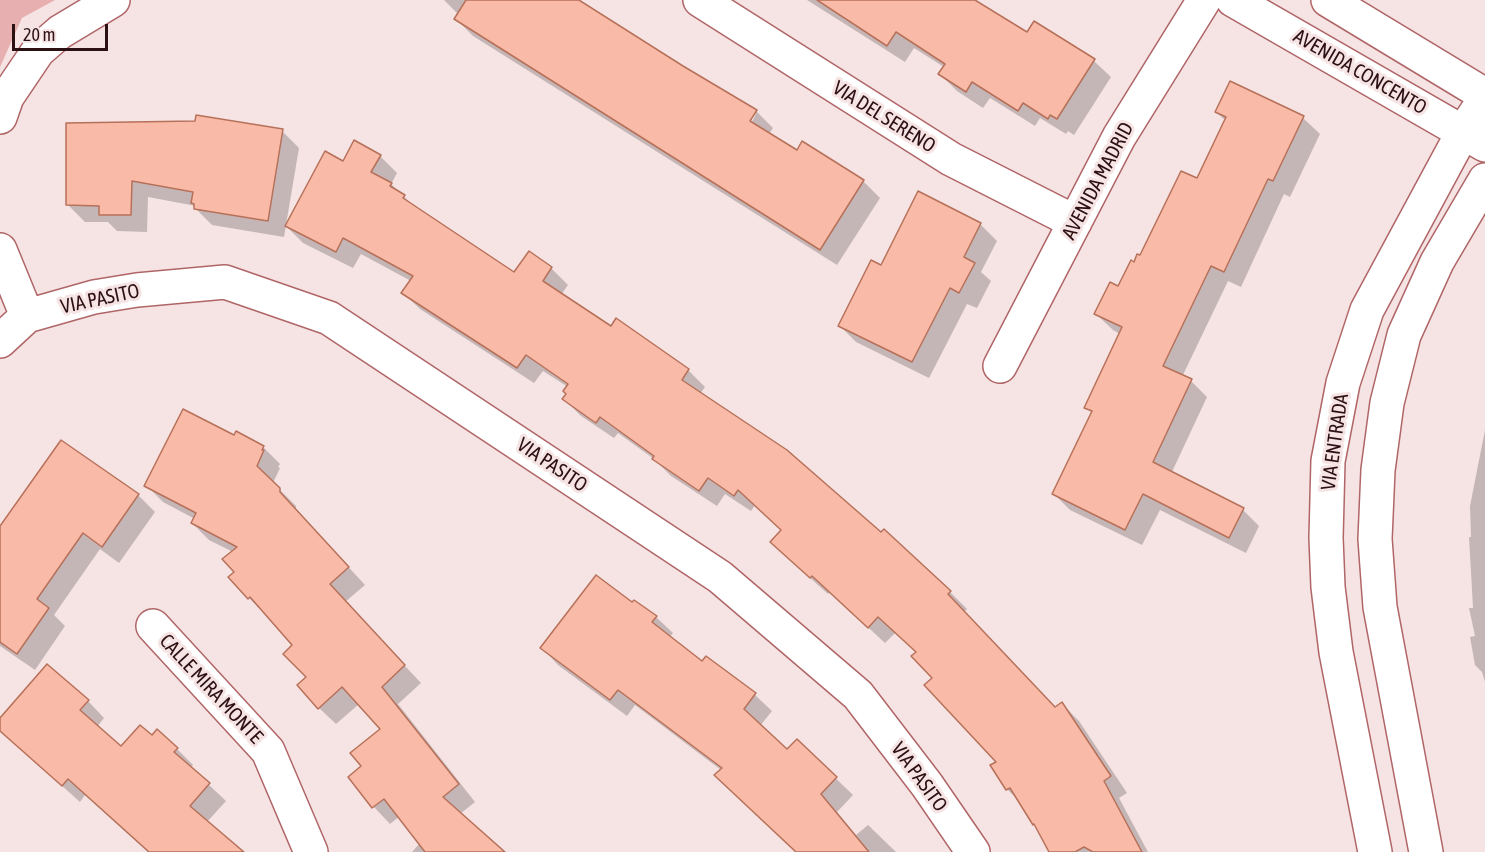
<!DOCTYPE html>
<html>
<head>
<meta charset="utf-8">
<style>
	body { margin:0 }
	#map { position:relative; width:1485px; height:852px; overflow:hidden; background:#f6e4e4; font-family:"Asap Condensed",sans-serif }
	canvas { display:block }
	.scale { position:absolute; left:12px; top:24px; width:96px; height:27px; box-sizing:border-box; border:3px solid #2d1012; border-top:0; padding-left:8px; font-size:18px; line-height:21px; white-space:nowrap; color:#2d1012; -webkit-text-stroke:4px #f6e4e4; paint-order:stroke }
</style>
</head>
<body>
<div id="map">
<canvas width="1485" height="852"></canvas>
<div class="scale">20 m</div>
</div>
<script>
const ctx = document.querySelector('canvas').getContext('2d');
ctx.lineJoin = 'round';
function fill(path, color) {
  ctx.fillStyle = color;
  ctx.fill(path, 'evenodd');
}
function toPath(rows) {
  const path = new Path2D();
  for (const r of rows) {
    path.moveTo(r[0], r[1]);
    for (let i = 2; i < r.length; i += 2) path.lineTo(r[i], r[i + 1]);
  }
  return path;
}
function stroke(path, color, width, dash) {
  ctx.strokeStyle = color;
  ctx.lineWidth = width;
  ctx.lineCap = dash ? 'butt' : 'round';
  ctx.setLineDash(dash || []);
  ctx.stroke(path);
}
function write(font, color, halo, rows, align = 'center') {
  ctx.font = font + ' "Asap Condensed",sans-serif';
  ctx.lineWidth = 6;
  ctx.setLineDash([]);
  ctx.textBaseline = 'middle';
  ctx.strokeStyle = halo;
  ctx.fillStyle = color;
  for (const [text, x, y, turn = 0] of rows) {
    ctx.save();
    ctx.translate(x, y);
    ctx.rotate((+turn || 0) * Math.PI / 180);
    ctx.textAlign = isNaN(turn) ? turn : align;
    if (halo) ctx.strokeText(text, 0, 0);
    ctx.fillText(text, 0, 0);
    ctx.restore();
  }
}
fill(toPath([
	[0,0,55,0,22,18,0,67]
]), '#e7afaf');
fill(toPath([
	[444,0,575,0,756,111,773,128,769,134,798,152,863,181,880,198,837,265,473,36,456,19,459,15],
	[753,114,756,114,748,129,745,127],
	[807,0,972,0,1027,34,1034,23,1094,61,1111,77,1074,135,1068,131,1066,134,1040,118,1035,126,990,98,983,108,957,91,940,74,944,67,914,48,905,62],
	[1230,83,1303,118,1320,134,1290,197,1284,194,1241,287,1228,281,1182,377,1191,381,1207,397,1171,474,1243,510,1259,526,1246,553,1160,510,1142,545,1070,510,1053,493,1092,413,1086,407,1120,334,1113,330,1096,314,1119,288,1135,264,1141,257,1198,180,1226,121,1216,112],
	[67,124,282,131,299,148,286,225,344,163,380,156,397,173,391,184,418,210,514,274,551,268,568,285,561,295,611,328,617,321,688,370,705,387,700,394,881,534,884,531,950,592,967,609,964,612,1055,708,1062,704,1079,721,1127,793,1119,798,1148,852,1051,852,1039,829,1021,803,1007,789,998,762,934,678,917,653,896,632,885,643,830,592,828,594,789,559,783,531,755,505,751,511,725,494,717,506,671,476,654,459,618,433,614,438,581,416,564,399,568,394,568,387,543,371,534,383,420,309,403,293,411,281,361,254,353,268,303,243,286,226,284,237,212,225,195,208,196,206,148,197,147,232,117,231,108,222,85,222,68,205],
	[980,224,997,241,981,272,991,281,977,308,967,304,929,378,856,342,839,325,881,267],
	[1485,430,1485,682,1482,672,1475,665,1470,637,1475,636,1469,608,1473,608,1469,537,1471,537,1470,506],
	[235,437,263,447,280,464,278,467,280,468,273,483,296,506,296,510,365,585,345,602,421,683,398,704,475,802,460,814,502,852,412,852,420,843,400,816,390,824,374,807,350,777,363,767,383,729,359,704,336,724,319,708,299,685,308,677,295,645,249,598,236,572,233,552,209,540,192,523,195,519,163,502,146,485],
	[61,442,138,495,155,512,119,563,100,549,54,615,65,626,35,670,0,646,0,531],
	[632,604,656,617,673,633,669,638,703,663,706,658,755,695,772,711,760,726,787,751,797,741,853,795,837,812,856,835,868,825,896,852,794,852,796,851,721,770,635,705,627,716,558,665,542,648],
	[88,701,104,718,97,727,121,748,152,737,177,749,193,765,191,768,226,801,207,822,240,852,148,852,85,795,80,802,0,730,0,720]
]), '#0003');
const building = toPath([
	[466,0,579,0,683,66,757,110,750,121,797,150,802,141,864,180,820,250,454,19,466,0],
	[817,0,975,0,1027,32,1034,21,1095,59,1057,119,1050,115,1048,119,1023,103,1018,111,972,82,966,92,938,74,945,64,896,32,887,46,817,0],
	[1230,81,1304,116,1273,181,1268,179,1224,272,1211,266,1163,366,1192,379,1153,462,1244,508,1229,538,1143,494,1125,530,1052,494,1092,411,1084,408,1122,327,1094,314,1110,282,1118,286,1131,260,1134,262,1137,254,1140,255,1181,171,1197,178,1226,117,1215,112,1230,81],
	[196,115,283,129,268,221,194,209,194,204,191,203,193,192,132,181,131,215,99,215,99,206,66,205,66,123,195,121,196,115],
	[354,140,381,155,371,172,392,183,390,186,405,195,403,198,514,272,529,251,552,267,543,281,611,326,616,318,689,369,682,380,787,450,881,532,884,529,951,591,948,594,1055,707,1062,702,1111,776,1104,781,1142,852,1093,852,1084,847,1075,852,1049,852,1034,824,1033,825,1010,788,1006,790,990,765,996,762,924,685,932,678,911,656,916,652,878,617,868,628,812,576,810,578,770,542,781,530,738,490,734,496,708,478,699,491,652,459,654,456,600,417,596,423,590,419,562,399,566,394,563,391,568,384,526,355,517,368,401,293,413,276,343,238,336,252,285,226,325,151,343,161,354,140],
	[918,191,981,223,964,257,975,263,959,293,950,288,912,362,838,326,871,260,881,265,918,191],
	[183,409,234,435,236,431,264,446,262,450,264,450,257,466,280,488,280,492,349,567,330,584,405,665,382,687,459,784,443,797,505,852,425,852,384,799,372,808,348,777,361,766,350,753,380,729,342,687,318,709,297,685,306,677,283,654,292,645,250,597,248,599,228,577,234,572,222,559,237,547,191,523,196,513,144,486,183,409],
	[61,440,139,494,102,547,83,533,37,599,49,608,17,654,0,642,0,526,61,440],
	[596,575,632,602,634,600,657,616,652,622,702,661,706,656,756,693,744,709,787,749,797,739,837,777,821,794,869,852,796,852,714,775,722,768,618,690,610,700,540,648,596,575],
	[47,664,89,700,80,710,121,746,140,725,152,735,157,729,178,748,174,752,210,783,190,806,244,852,149,852,68,779,62,786,0,731,0,718,47,664]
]);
fill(building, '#f9bba7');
stroke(building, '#b77059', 1.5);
const minor = toPath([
	[700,0,951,159,1075,222],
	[1233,0,1485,145],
	[1328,0,1485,95],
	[0,117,7,97,38,51,60,32,113,0],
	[0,250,27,316],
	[0,341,27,316,94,297,137,290,225,282,329,318,720,577,858,695,927,785,973,852],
	[1000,366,1119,137,1204,0],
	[153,626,268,751,311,852],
	[1375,852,1336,652,1328,587,1326,538,1328,461,1343,383,1367,310,1463,132,1485,99],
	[1426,852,1380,607,1375,539,1378,470,1387,403,1404,335,1437,262,1485,180]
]);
stroke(minor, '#b06567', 36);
stroke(minor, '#fff', 33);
write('20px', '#2d1012', '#f6e4e4', [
	["AVENIDA CONCENTO",1360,72,30],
	["VIA DEL SERENO",884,117,32],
	["AVENIDA MADRID",1098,181,-62],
	["VIA PASITO",100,299,-12],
	["VIA ENTRADA",1335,442,-82],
	["VIA PASITO",552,465,34],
	["CALLE MIRA MONTE",211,689,47],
	["VIA PASITO",919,777,54]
]);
</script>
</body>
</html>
